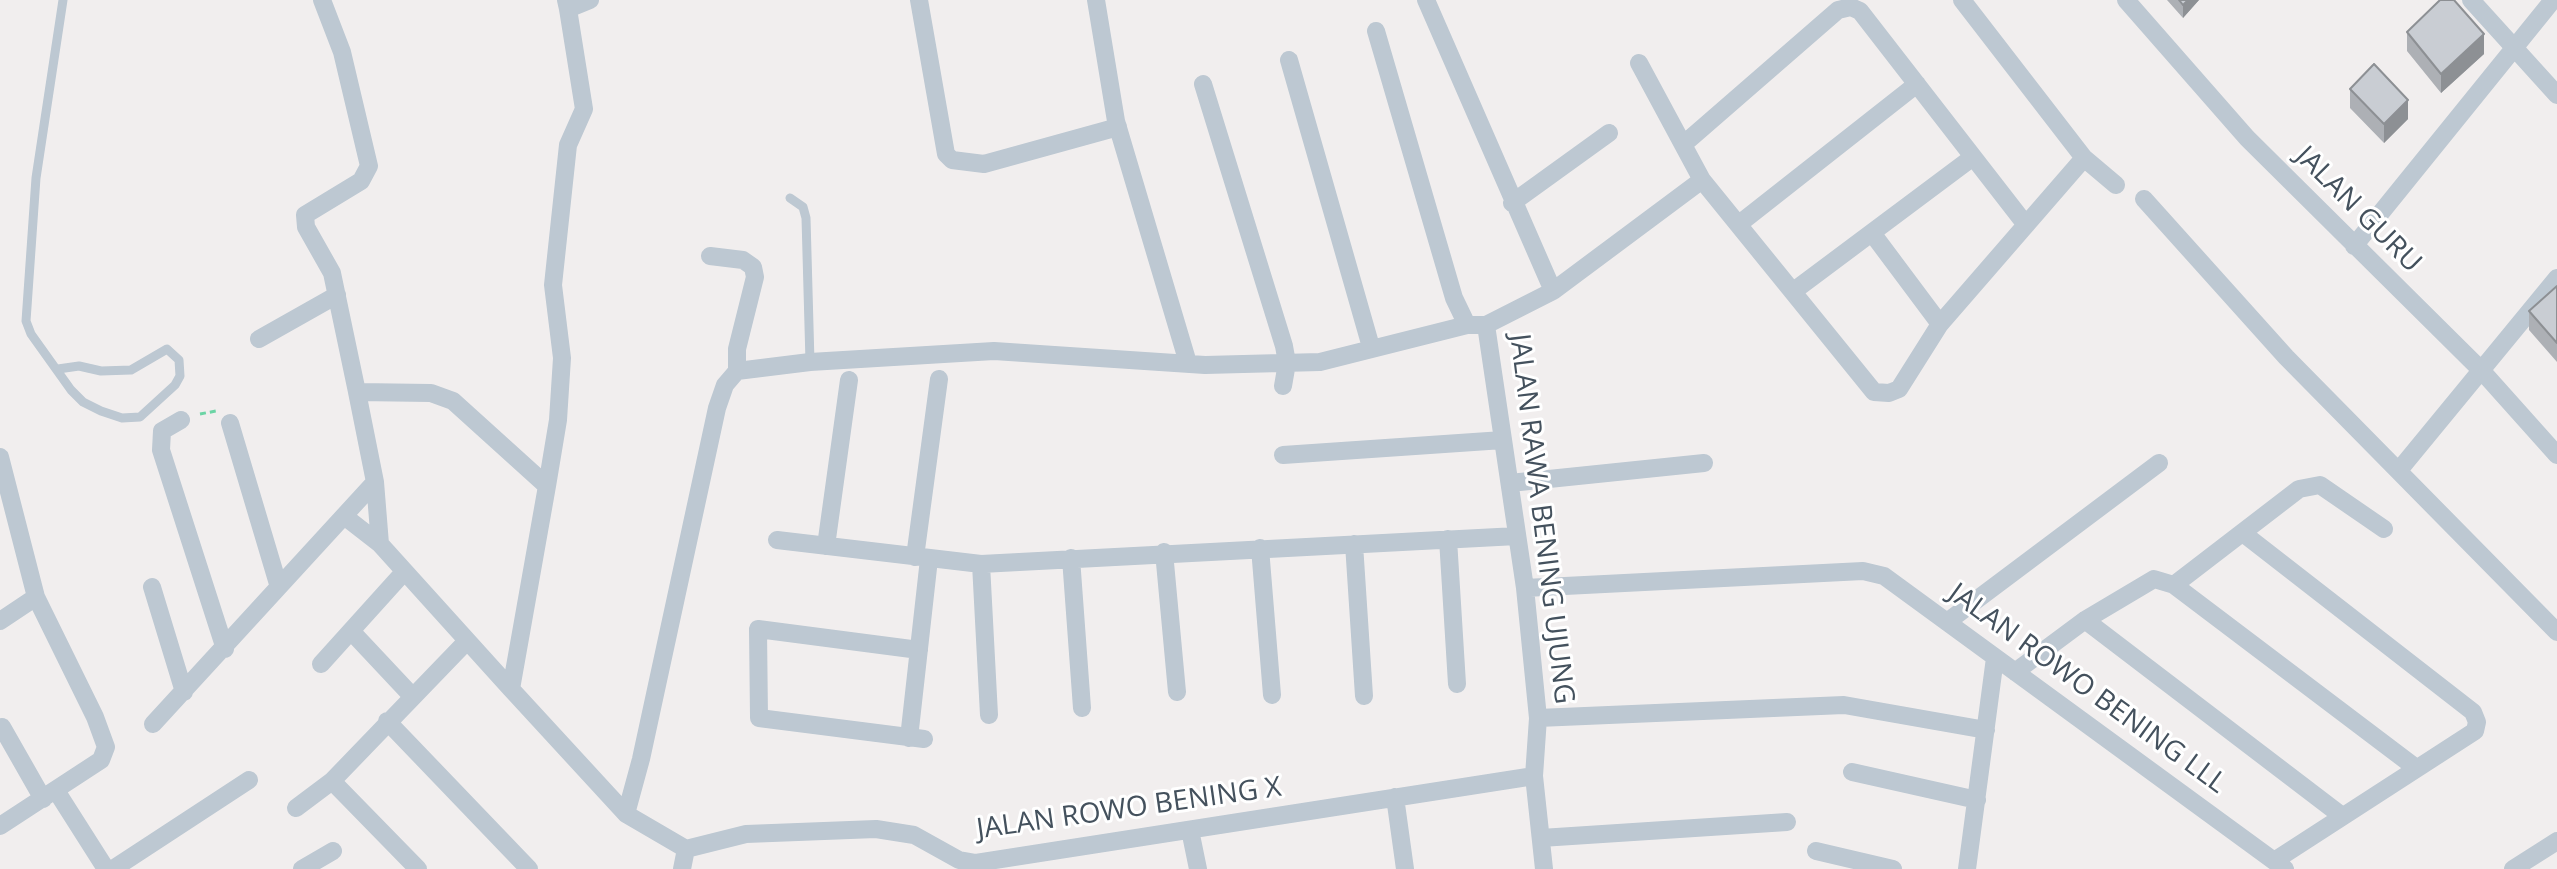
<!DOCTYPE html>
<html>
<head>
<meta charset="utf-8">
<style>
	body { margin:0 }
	canvas { display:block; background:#f1eeee }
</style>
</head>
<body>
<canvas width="2557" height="869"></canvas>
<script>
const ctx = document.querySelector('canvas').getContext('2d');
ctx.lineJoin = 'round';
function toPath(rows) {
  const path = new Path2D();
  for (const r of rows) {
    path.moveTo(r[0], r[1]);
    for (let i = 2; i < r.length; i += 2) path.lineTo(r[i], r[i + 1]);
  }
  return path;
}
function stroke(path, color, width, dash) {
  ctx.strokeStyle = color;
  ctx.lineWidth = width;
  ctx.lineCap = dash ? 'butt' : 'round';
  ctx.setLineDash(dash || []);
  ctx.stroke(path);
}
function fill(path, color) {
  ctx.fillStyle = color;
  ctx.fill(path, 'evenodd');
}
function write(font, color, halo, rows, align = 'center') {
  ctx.font = font + ' "Open Sans",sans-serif';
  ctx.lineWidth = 6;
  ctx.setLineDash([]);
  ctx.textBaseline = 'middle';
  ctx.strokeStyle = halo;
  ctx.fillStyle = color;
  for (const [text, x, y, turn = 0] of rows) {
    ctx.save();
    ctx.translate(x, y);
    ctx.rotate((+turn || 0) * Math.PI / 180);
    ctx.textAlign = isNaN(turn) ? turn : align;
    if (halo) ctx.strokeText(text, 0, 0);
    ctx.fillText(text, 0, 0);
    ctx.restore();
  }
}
stroke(toPath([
	[200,414,216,411]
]), '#6cd4a5', 3, [6, 4]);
stroke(toPath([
	[790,198,803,207,806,218,810,362],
	[58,369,79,366,101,371,131,370,167,349,179,360,180,376,175,385,140,417,122,418,101,411,83,402,71,390,31,334,26,321,36,178,63,0]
]), '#bdc8d2', 9);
stroke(toPath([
	[322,0,342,52,369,166,361,181,305,215,306,227,332,273,357,392,431,393,453,401,547,486,511,689,626,814,686,849],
	[566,0,568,9,590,0],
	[919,0,946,154,952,160,984,164,1118,127],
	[1096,0,1116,121,1188,363],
	[1426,0,1553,291,1486,325,1525,588,1538,718,1534,776,1544,869],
	[1962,0,2084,158],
	[2126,0,2247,138,2481,370,2557,455],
	[2471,0,2557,95],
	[1376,31,1454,298,1467,325],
	[1289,60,1371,347],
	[1639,63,1702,180],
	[1203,84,1284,346,1287,363,1283,386],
	[1685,143,1838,10,1851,7,1860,11,2026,225],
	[2144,199,2286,357,2557,632],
	[1512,203,1609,133],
	[1739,224,1917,84],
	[1872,233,1940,324],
	[2354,246,2553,0],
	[710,256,743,260,753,267,755,277,737,349,737,371],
	[1795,290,1973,157],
	[1553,291,1702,180,1874,392,1889,393,1899,389,1940,324,2084,158,2116,185],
	[259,339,337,295],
	[357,392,375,482,380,544,511,689],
	[181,420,162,431,161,450,225,649],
	[230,423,278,584],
	[1283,455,1503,440],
	[0,457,36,597,0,621],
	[2400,469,2557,278],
	[1510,483,1704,463],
	[547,486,558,420,562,358,553,285,568,145,584,109,568,9],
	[344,516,380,544],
	[2244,534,2473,712,2477,722,2475,731,2274,861],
	[1448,539,1457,684],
	[777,540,981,564,1517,536],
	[1354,544,1364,696],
	[826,546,849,380],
	[1260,548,1272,695],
	[1164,552,1177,692],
	[915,557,939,379],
	[1071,558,1082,708],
	[981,564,989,715],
	[2174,585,2416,768],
	[152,587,184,692],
	[1525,588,1863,571,1884,576,2285,869],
	[2085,620,2342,816],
	[1947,622,2159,463],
	[351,631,412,696],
	[919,650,758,629,759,718,924,739],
	[321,664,404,572],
	[2015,672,2085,620,2154,579,2174,585,2299,489,2320,485,2384,529],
	[1538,718,1844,705,1986,730],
	[387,721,529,869],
	[153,724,375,482],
	[2,727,43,799],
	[909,738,929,559],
	[1852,772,1977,800],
	[332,781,418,869],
	[57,792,106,869],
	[1395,797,1405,869],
	[296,808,332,781,466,642],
	[626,814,641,759,717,408,725,385,737,371,810,362,994,351,1205,365,1320,362,1467,325,1486,325],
	[0,826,101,760,106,747,95,717,36,597],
	[1190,830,1198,869],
	[1541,838,1787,822],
	[686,849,746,834,876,829,914,835,959,860,976,863,1534,776],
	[1816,851,1893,869],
	[113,869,249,780],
	[302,869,333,851],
	[682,869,686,849],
	[1967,869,1995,658],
	[2513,869,2557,841]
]), '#bdc8d2', 18);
fill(toPath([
	[2167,0,2199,0,2183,18],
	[2407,32,2484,54,2441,93,2407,51],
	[2350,89,2408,119,2384,143,2350,108],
	[2557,286,2557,362,2529,330,2529,311]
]), '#adb0b5');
fill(toPath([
	[2188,0,2199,0,2183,18,2183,5],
	[2484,34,2484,54,2441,93,2441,74],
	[2408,100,2408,119,2384,143,2384,124]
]), '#8d9094');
const building = toPath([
	[2179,0,2188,0,2183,5,2179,0],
	[2440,0,2454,0,2484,34,2441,74,2407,32,2440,0],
	[2374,64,2408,100,2384,124,2350,89,2374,64],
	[2557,286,2557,343,2529,311,2557,286]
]);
fill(building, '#c9cdd3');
stroke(building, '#8d9094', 2);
write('28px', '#44515d', '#fff', [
	["JALAN GURU",2358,210,45],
	["JALAN RAWA BENING UJUNG",1541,519,83],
	["JALAN ROWO BENING LLL",2087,689,36],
	["JALAN ROWO BENING X",1129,809,-8]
]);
</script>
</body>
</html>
